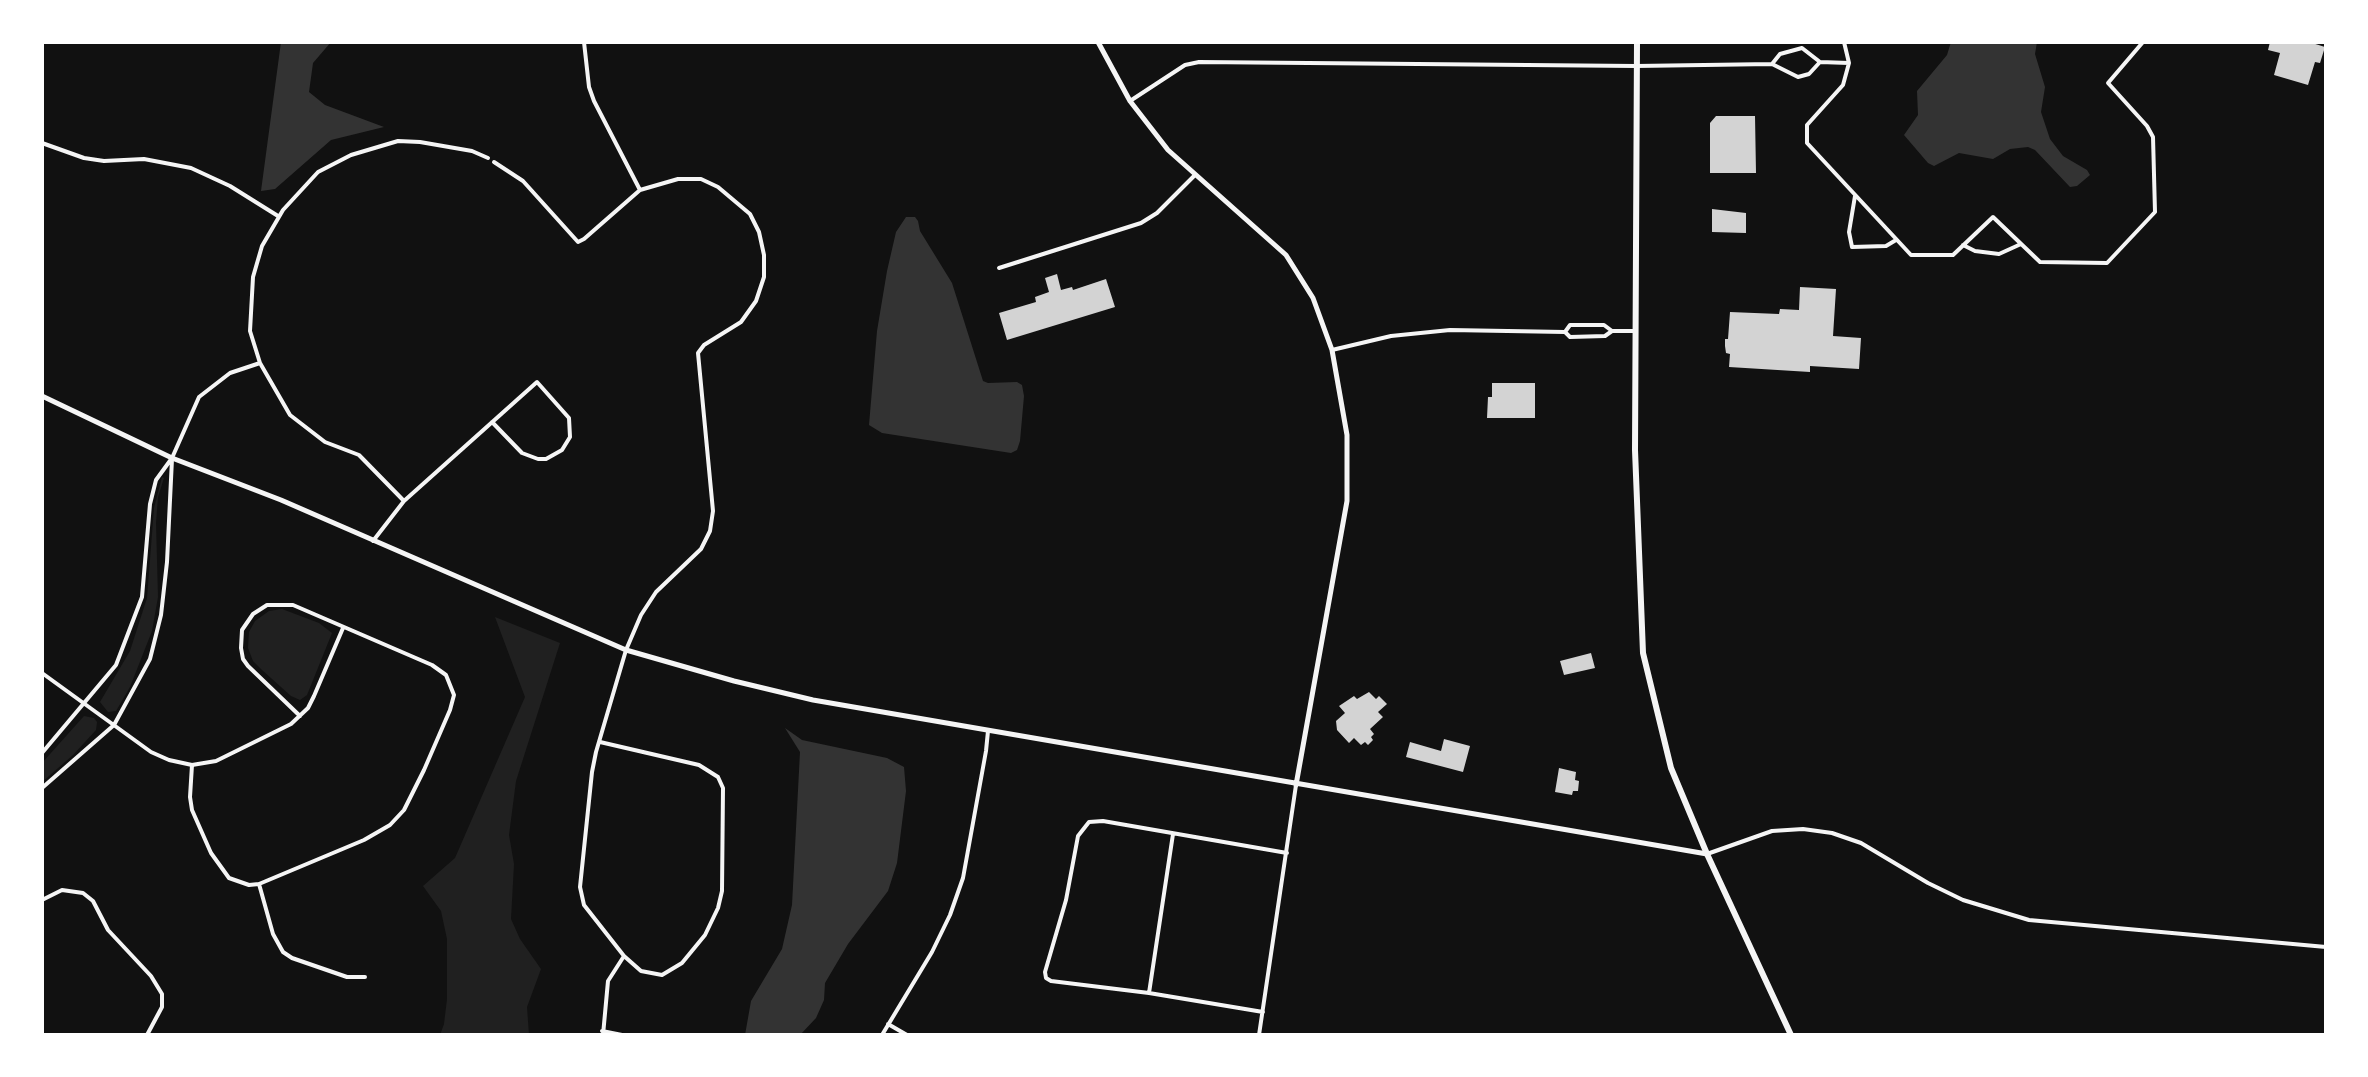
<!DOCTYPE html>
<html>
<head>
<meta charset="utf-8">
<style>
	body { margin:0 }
	#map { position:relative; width:2368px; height:1077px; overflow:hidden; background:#111; font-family:Poppins,sans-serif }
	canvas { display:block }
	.frame { position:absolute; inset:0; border:44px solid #fff; pointer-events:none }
</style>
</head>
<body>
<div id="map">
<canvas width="2368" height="1077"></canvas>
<div class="frame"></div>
</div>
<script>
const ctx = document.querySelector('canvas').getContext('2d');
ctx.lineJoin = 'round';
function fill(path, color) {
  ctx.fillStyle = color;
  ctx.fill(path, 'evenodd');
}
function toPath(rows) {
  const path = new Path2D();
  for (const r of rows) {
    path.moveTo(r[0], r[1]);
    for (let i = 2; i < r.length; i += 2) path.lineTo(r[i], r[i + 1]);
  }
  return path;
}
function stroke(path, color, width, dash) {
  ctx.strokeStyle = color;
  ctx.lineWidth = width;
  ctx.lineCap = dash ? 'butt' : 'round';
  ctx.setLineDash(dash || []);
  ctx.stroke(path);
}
fill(toPath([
	[162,477,164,478,158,497,156,523,158,597,152,631,130,687,116,711,108,712,100,702,130,651,147,598,154,508],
	[282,609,319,623,332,633,307,695,300,700,291,696,262,670,253,661,248,648,249,632,255,621,269,611],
	[495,617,560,643,516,781,509,835,514,864,511,919,520,939,541,969,527,1007,529,1035,440,1035,444,1024,447,999,447,939,441,911,423,886,455,858,525,697],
	[84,716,94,718,97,722,96,730,73,755,42,782,42,763]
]), '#202020');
fill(toPath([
	[281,42,331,42,313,63,309,92,325,105,384,127,331,140,275,189,261,191],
	[1951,42,2037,42,2035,54,2045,87,2041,112,2050,139,2063,156,2087,170,2090,175,2077,186,2070,187,2035,150,2028,147,2010,149,1993,159,1959,153,1934,166,1928,163,1904,135,1918,115,1917,91,1947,55],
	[906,217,915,217,918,221,920,231,952,283,983,381,988,383,1017,382,1022,385,1024,396,1020,441,1017,450,1011,453,882,433,869,425,877,331,887,271,896,232],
	[785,728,802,740,887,758,904,767,906,791,897,863,888,891,848,944,825,983,824,1000,816,1018,800,1035,745,1035,751,1001,782,949,792,905,800,752]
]), '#333');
fill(toPath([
	[2270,42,2309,42,2325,47,2320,63,2315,62,2308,85,2274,75,2280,53,2268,50],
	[1716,116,1755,116,1756,173,1710,173,1710,123],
	[1712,209,1746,213,1746,233,1712,232],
	[1057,274,1061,290,1072,287,1073,290,1106,279,1115,307,1007,340,999,313,1036,302,1035,297,1049,292,1045,278],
	[1800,287,1836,289,1833,336,1861,338,1859,369,1810,366,1810,372,1729,367,1730,354,1726,353,1725,346,1725,339,1728,339,1730,312,1779,314,1780,309,1799,310],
	[1492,383,1535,383,1535,418,1487,418,1488,397,1492,397],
	[1591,653,1595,668,1564,675,1560,661],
	[1369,692,1376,699,1379,696,1387,704,1378,712,1383,717,1370,729,1374,734,1371,737,1373,740,1368,745,1365,742,1361,745,1354,738,1349,743,1337,730,1336,721,1345,713,1339,706,1354,696,1357,699],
	[1444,739,1470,746,1463,772,1406,757,1410,742,1441,751],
	[1559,768,1576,772,1575,780,1579,781,1578,791,1573,791,1572,795,1555,792]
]), '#d3d3d3');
stroke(toPath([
	[584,42,589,87,594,101,640,190],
	[1844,42,1849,63,1843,85,1807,125,1807,143,1911,255,1953,255,1993,217,2040,262,2107,263,2155,212,2153,137,2147,126,2108,83,2143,42],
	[1772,64,1780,54,1802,48,1820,62,1849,63],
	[1130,101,1185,65,1199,62,1636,66,1772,64,1798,77,1809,74,1820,62],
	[42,143,84,158,104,161,144,159,191,168,230,186,278,216],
	[494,162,523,181,578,242,584,239,640,190,678,179,701,179,718,187,750,214,759,232,764,255,764,277,756,301,741,322,704,345,698,353,713,511,710,531,701,549,656,592,641,615,626,650,596,752,592,772,580,887,584,905,624,956,641,971,662,975,682,963,705,935,718,908,722,891,723,788,718,777,699,765,600,742],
	[1855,196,1849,232,1852,247,1886,246,1896,240],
	[1963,245,1975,251,1999,254,2021,244],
	[999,268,1141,223,1157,213,1194,176],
	[1565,332,1570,325,1604,325,1612,331],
	[1332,350,1391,336,1450,330,1565,332,1570,337,1605,336,1612,331,1636,331],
	[404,501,359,455,325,442,290,415,260,363,250,331,253,277,262,246,283,210,318,172,351,155,398,141,420,142,472,151,488,158],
	[373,541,404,501,537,382,569,418,570,437,562,450,546,459,538,459,522,453,492,422],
	[42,673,151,752,169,760,192,765,216,761,291,724,308,708,314,696,343,628],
	[42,753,116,665,142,597,150,504,156,480,172,458,199,397,230,373,260,363],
	[192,765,190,797,192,810,211,853,229,878,249,885,259,884,364,840,390,825,404,810,424,770,450,710,454,695,446,675,432,665,293,605,267,605,253,614,242,630,241,648,243,659,248,666,300,716],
	[42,788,114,725,150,659,161,615,167,562,172,459],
	[1707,854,1772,831,1803,829,1832,833,1861,843,1928,883,1963,900,2029,920,2326,947],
	[259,884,273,934,283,952,292,958,347,977,365,977],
	[42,900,62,890,83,893,93,901,108,930,151,976,162,994,162,1007,147,1035],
	[1149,993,1173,834],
	[1263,1012,1149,993,1051,981,1046,978,1045,972,1066,900,1078,836,1089,822,1103,821,1287,853],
	[888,1024,907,1035],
	[602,1031,622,1035],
	[603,1035,608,981,624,956],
	[882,1035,932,952,950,915,963,878,986,751,988,731],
	[1259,1035,1296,785]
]), '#f5f5f5', 4);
stroke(toPath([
	[1098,42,1130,101,1168,150,1286,255,1313,298,1332,350,1347,435,1347,501,1296,785],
	[42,396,172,458,281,500,626,650,734,681,813,700,1707,854]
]), '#f5f5f5', 5);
stroke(toPath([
	[1637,42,1635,450,1643,653,1671,768,1707,854,1791,1035]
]), '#f5f5f5', 6);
</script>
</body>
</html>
